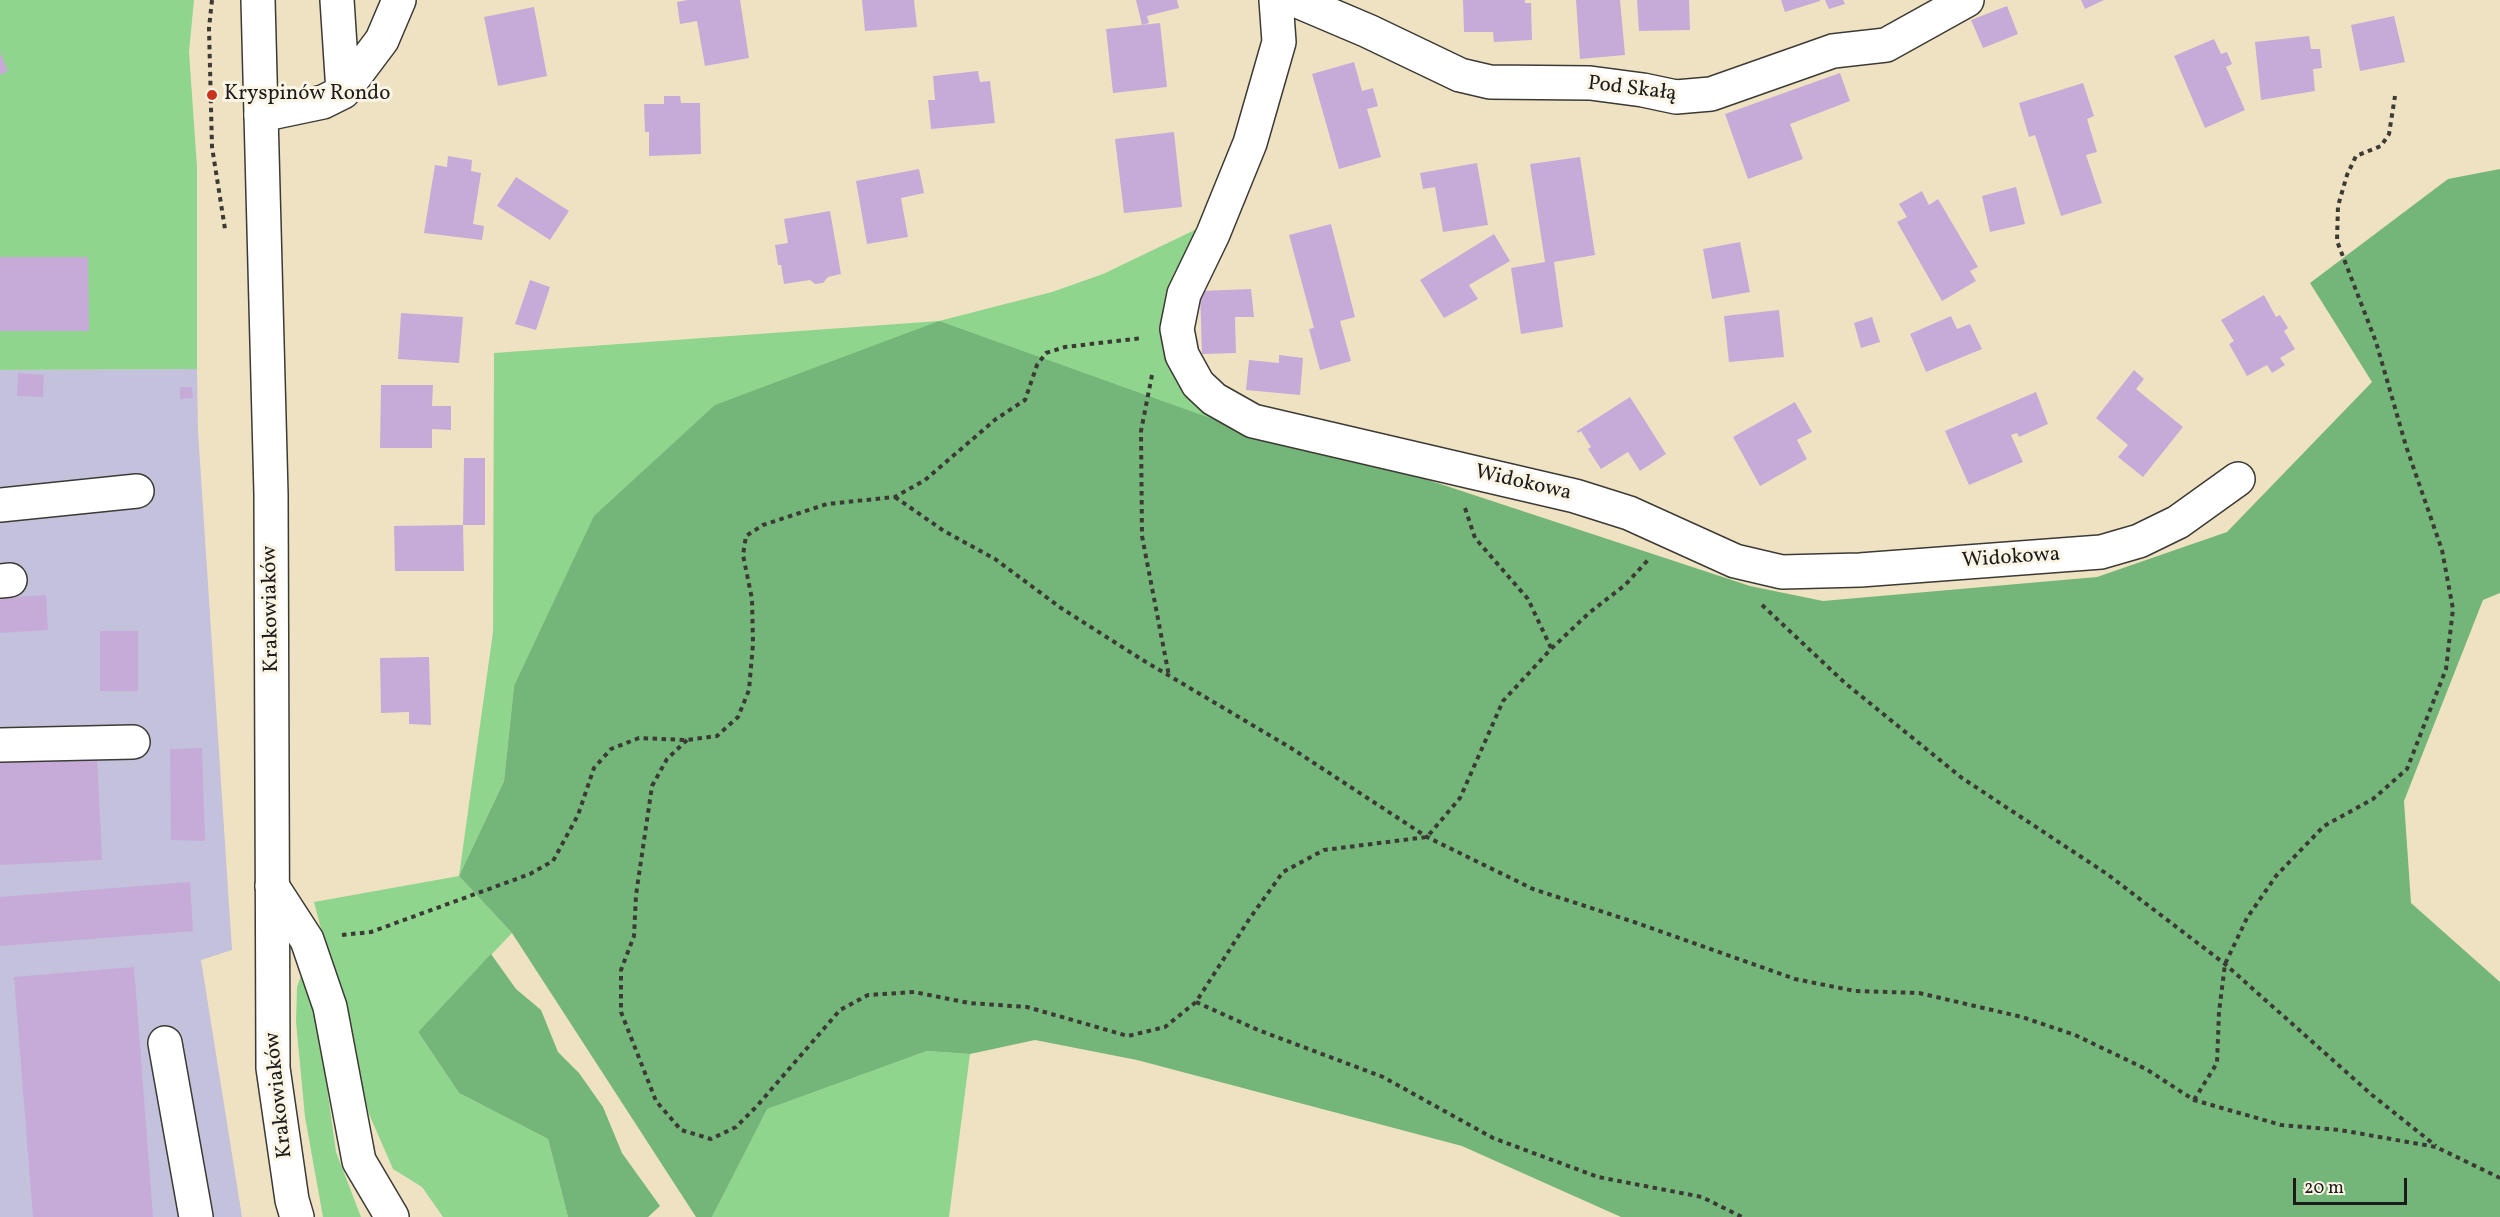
<!DOCTYPE html>
<html>
<head>
<meta charset="utf-8">
<style>
	body { margin:0 }
	#map { position:relative; width:2500px; height:1217px; overflow:hidden; background:#efe2c2; font-family:Vollkorn,serif }
	canvas { display:block }
	.scale { position:absolute; left:2293px; top:1178px; width:114px; height:27px; box-sizing:border-box; border:3px solid #1c1c1c; border-top:0; padding-left:8px; font-size:18px; line-height:21px; white-space:nowrap; color:#1c1c1c; -webkit-text-stroke:4px #fcf5e5; paint-order:stroke }
</style>
</head>
<body>
<div id="map">
<canvas width="2500" height="1217"></canvas>
<div class="scale">20 m</div>
</div>
<script>
const ctx = document.querySelector('canvas').getContext('2d');
ctx.lineJoin = 'round';
function fill(path, color) {
  ctx.fillStyle = color;
  ctx.fill(path, 'evenodd');
}
function toPath(rows) {
  const path = new Path2D();
  for (const r of rows) {
    path.moveTo(r[0], r[1]);
    for (let i = 2; i < r.length; i += 2) path.lineTo(r[i], r[i + 1]);
  }
  return path;
}
function stroke(path, color, width, dash) {
  ctx.strokeStyle = color;
  ctx.lineWidth = width;
  ctx.lineCap = dash ? 'butt' : 'round';
  ctx.setLineDash(dash || []);
  ctx.stroke(path);
}
function write(font, color, halo, rows, align = 'center') {
  ctx.font = font + ' Vollkorn,serif';
  ctx.lineWidth = 6;
  ctx.setLineDash([]);
  ctx.textBaseline = 'middle';
  ctx.strokeStyle = halo;
  ctx.fillStyle = color;
  for (const [text, x, y, turn = 0] of rows) {
    ctx.save();
    ctx.translate(x, y);
    ctx.rotate((+turn || 0) * Math.PI / 180);
    ctx.textAlign = isNaN(turn) ? turn : align;
    if (halo) ctx.strokeText(text, 0, 0);
    ctx.fillText(text, 0, 0);
    ctx.restore();
  }
}
fill(toPath([
	[197,369,198,432,232,950,201,960,242,1217,0,1217,0,370]
]), '#c3c1db');
fill(toPath([
	[0,0,194,0,189,52,197,167,197,369,0,370],
	[1203,226,1173,275,1162,348,1185,389,1235,427,514,686,504,781,459,876,512,933,418,1032,459,1093,548,1139,568,1217,443,1217,422,1187,393,1169,369,1114,314,902,459,876,493,632,494,353,939,321,1052,292,1103,274],
	[303,970,315,1001,336,1152,361,1217,323,1217,305,1117,296,1022,297,987],
	[927,1051,970,1054,949,1217,712,1217,766,1109]
]), '#90d58e');
fill(toPath([
	[2500,169,2500,593,2483,600,2404,801,2411,903,2500,982,2500,1217,1621,1217,1462,1146,1137,1060,1035,1040,970,1054,927,1051,767,1109,712,1217,696,1217,512,933,459,876,504,781,514,686,594,516,715,405,939,321,1235,427,1401,471,1750,586,1823,601,2097,577,2227,532,2372,382,2310,283,2448,179],
	[491,954,516,989,541,1010,558,1052,579,1073,603,1107,622,1153,660,1206,648,1217,568,1217,548,1139,459,1093,418,1032]
]), '#74b679');
fill(toPath([
	[688,0,740,0,749,58,705,66,697,21,680,24,677,2],
	[862,0,914,0,917,27,865,31],
	[1136,0,1177,0,1179,8,1147,16,1149,23,1142,25],
	[1463,0,1525,0,1525,3,1531,3,1532,40,1494,42,1493,32,1464,32],
	[1576,0,1620,0,1625,55,1580,59],
	[1637,0,1689,0,1690,30,1639,31],
	[1781,0,1820,0,1820,1,1785,12],
	[1825,0,1843,0,1845,4,1829,9],
	[2081,0,2104,0,2085,9],
	[2007,6,2018,34,1983,48,1971,20],
	[534,7,547,76,498,86,484,17],
	[2394,16,2405,62,2360,71,2351,25],
	[1160,23,1167,87,1113,93,1106,29],
	[2309,36,2311,49,2320,49,2322,68,2313,69,2315,91,2261,100,2255,42],
	[2214,39,2221,54,2227,52,2232,64,2226,67,2245,110,2205,128,2174,56],
	[0,52,8,71,0,75],
	[1354,62,1362,91,1373,88,1378,106,1367,109,1381,157,1339,169,1312,74],
	[978,71,980,82,990,81,995,123,931,129,928,100,935,100,933,76],
	[1840,73,1850,101,1790,124,1803,159,1748,179,1725,114],
	[2083,83,2094,116,2087,119,2097,152,2086,155,2102,203,2061,216,2035,135,2029,137,2019,103],
	[664,96,680,96,681,103,700,103,701,154,649,156,649,132,645,132,644,104,664,104],
	[1174,132,1182,207,1124,213,1115,139],
	[448,156,472,160,471,171,481,173,473,224,484,226,482,240,424,233,435,165,447,167],
	[1580,157,1595,255,1554,262,1563,327,1521,334,1511,268,1545,262,1530,164],
	[1477,163,1488,225,1443,232,1435,187,1423,189,1420,173],
	[919,169,924,193,901,198,908,237,867,244,856,181],
	[516,177,569,211,550,240,497,206],
	[2016,187,2025,224,1990,232,1982,196],
	[1922,191,1929,205,1938,199,1978,267,1970,271,1976,281,1942,301,1897,222,1907,217,1899,204],
	[830,211,841,274,828,277,823,283,815,284,810,280,784,284,781,265,778,265,775,245,788,243,784,219],
	[1331,224,1355,317,1340,321,1351,361,1320,370,1309,329,1314,328,1289,235],
	[1494,234,1510,261,1469,285,1478,299,1444,318,1420,280],
	[1740,242,1750,292,1712,299,1703,249],
	[0,257,88,257,89,331,0,331],
	[530,280,550,287,536,330,515,324],
	[1251,289,1254,317,1235,317,1236,353,1202,354,1200,291],
	[2264,295,2276,317,2280,315,2288,328,2284,331,2295,349,2280,358,2285,365,2272,373,2267,365,2247,376,2229,344,2234,341,2221,320],
	[1779,310,1784,357,1729,362,1724,316],
	[401,313,463,317,459,363,398,359],
	[1951,316,1957,329,1970,324,1982,349,1926,372,1910,334],
	[1872,317,1880,342,1861,348,1854,323],
	[1279,355,1303,358,1300,395,1246,390,1249,360,1279,363],
	[2134,370,2144,379,2136,389,2183,427,2143,477,2118,457,2128,445,2096,418],
	[18,373,44,375,43,397,17,396],
	[381,385,433,385,432,406,451,406,451,430,432,429,432,448,380,448],
	[180,387,192,387,193,398,180,399],
	[2036,392,2048,424,2019,437,2017,433,2011,435,2023,462,1969,485,1945,431],
	[1630,397,1666,454,1640,471,1628,452,1601,469,1588,449,1591,447,1581,431,1578,433,1577,431],
	[1795,402,1812,432,1797,440,1807,459,1760,486,1733,437],
	[464,458,485,458,485,525,463,525],
	[463,525,464,571,395,571,394,526],
	[46,595,48,630,0,633,0,598],
	[100,631,138,631,138,691,100,691],
	[429,657,431,725,409,724,409,712,381,713,380,658],
	[202,748,205,841,171,840,170,749],
	[97,757,102,860,0,865,0,761],
	[190,882,193,931,0,946,0,897],
	[134,967,153,1217,33,1217,14,977]
]), '#c6abd9');
const minor = toPath([
	[337,0,343,92],
	[1276,0,1279,42,1250,143,1213,234,1184,294,1177,329,1182,355,1198,384,1214,399,1253,421,1575,496,1629,513,1735,561,1782,572,1860,570,2101,552,2139,541,2178,522,2238,479],
	[1295,0,1368,31,1460,75,1490,82,1590,83,1643,90,1676,97,1711,94,1833,51,1886,45,1967,0],
	[261,115,323,102,343,92,382,40,399,0],
	[0,505,137,491],
	[0,581,10,580],
	[0,745,133,742],
	[272,886,307,940,330,1007,359,1161,392,1217],
	[165,1043,196,1217]
]);
const major = toPath([
	[258,0,271,494,273,1068,292,1200,297,1217]
]);
stroke(minor, '#3c3a35', 36);
stroke(major, '#3c3a35', 36);
stroke(toPath([
	[212,0,209,28,212,147,225,229],
	[1152,375,1141,431,1142,536,1169,676],
	[895,497,944,531,995,559,1061,608,1141,659,1291,748,1427,837,1533,889,1634,922,1795,979,1855,991,1919,993,2022,1017,2075,1035,2146,1069,2194,1100,2281,1125,2340,1130,2436,1147,2500,1178],
	[1465,508,1475,538,1528,599,1551,648],
	[1762,605,1845,683,1962,778,2107,874,2225,964,2372,1095,2436,1146],
	[687,740,667,759,652,786,636,895,634,936,621,970,621,1012,656,1101,681,1130,711,1139,736,1127,757,1106,840,1010,868,995,914,992,969,1003,1027,1007,1128,1036,1165,1027,1196,1002,1250,918,1283,872,1324,850,1427,837,1460,798,1503,701,1551,649,1589,613,1625,585,1648,560],
	[342,935,371,932,530,874,553,861,578,815,594,768,611,749,639,738,687,740,717,736,738,717,749,690,753,644,752,599,743,555,746,536,763,525,827,504,895,497,925,480,996,419,1025,400,1037,365,1046,353,1065,347,1142,338],
	[1196,1002,1258,1030,1383,1077,1493,1138,1598,1177,1702,1197,1742,1217],
	[2194,1100,2217,1063,2219,1012,2225,964,2247,918,2276,876,2324,826,2373,799,2407,769,2446,669,2453,609,2442,550,2406,446,2376,342,2337,241,2338,206,2347,175,2356,156,2381,146,2389,134,2395,96]
]), '#3c3a35', 4, [4.5, 4.5]);
stroke(minor, '#fff', 33);
stroke(major, '#fff', 33);
for (const [x, y, r, color] of [
	[212,95,6,"#c8321e"]
]) {
  const dot = new Path2D();
  dot.arc(x, y, r, 0, 2 * Math.PI);
  ctx.fillStyle = color;
  ctx.fill(dot);
  stroke(dot, '#fcf5e5', 2);
}
write('21px', '#1c1c1c', '#fcf5e5', [
	["Pod Skałą",1632,90,7],
	["Widokowa",1523,484,13],
	["Widokowa",2011,559,-4],
	["Krakowiaków",272,609,-91],
	["Krakowiaków",280,1095,-96]
]);
write('21px', '#1c1c1c', '#fcf5e5', [
	["Kryspinów Rondo",224,95]
], 'left');
</script>
</body>
</html>
